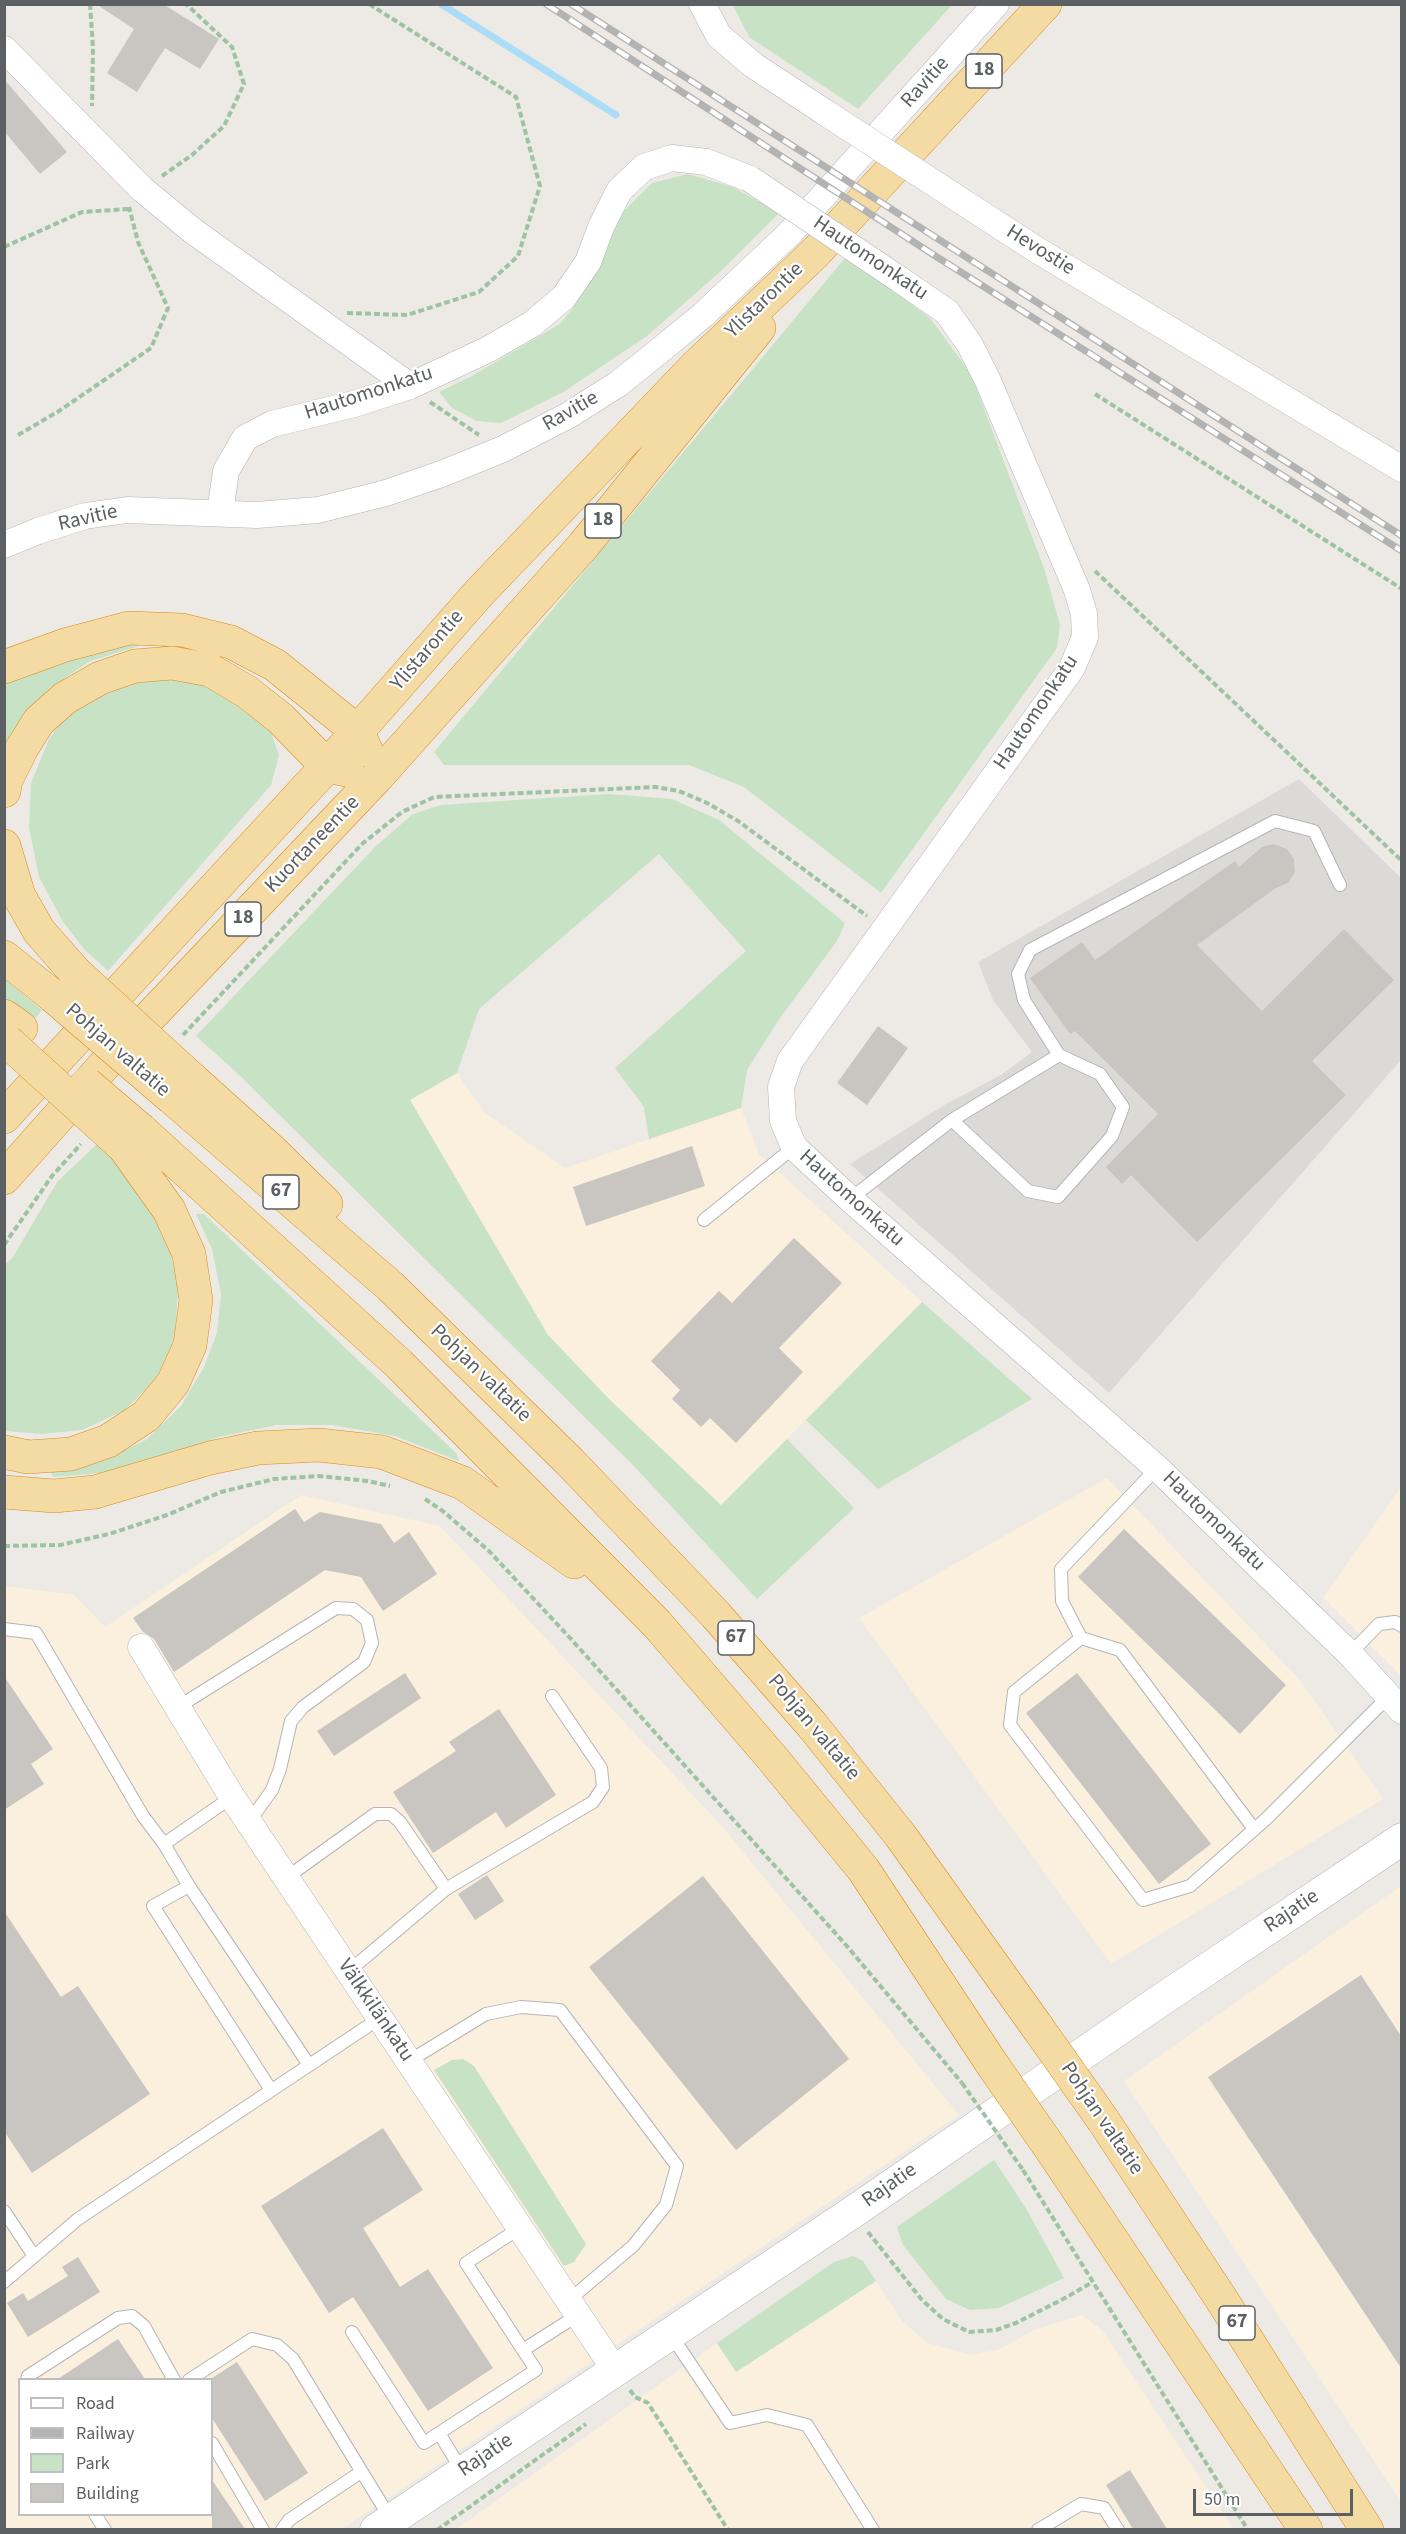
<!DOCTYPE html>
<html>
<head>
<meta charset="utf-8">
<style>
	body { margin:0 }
	#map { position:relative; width:1406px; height:2534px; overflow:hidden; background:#edeae5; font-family:"Source Sans 3",sans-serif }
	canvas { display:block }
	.frame { position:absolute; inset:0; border:6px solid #5c6063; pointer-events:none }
	.legend { position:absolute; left:18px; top:2378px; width:195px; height:138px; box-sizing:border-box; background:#fff; border:2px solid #bebfc1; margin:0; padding:8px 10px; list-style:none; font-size:18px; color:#5c6063 }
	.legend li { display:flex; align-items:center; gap:12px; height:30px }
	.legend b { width:30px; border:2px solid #bebfc1 }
	.scale { position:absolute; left:1193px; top:2489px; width:160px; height:27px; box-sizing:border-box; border:3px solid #5c6063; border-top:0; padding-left:8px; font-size:18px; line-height:21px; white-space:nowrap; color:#5c6063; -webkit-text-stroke:4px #fff; paint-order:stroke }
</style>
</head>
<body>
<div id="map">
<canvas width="1406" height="2534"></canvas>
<div class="frame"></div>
<ul class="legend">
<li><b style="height:8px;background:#fff"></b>Road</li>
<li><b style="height:8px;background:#b2b3b3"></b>Railway</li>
<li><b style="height:16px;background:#c7e2c4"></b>Park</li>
<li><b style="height:16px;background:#c9c5c1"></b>Building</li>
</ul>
<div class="scale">50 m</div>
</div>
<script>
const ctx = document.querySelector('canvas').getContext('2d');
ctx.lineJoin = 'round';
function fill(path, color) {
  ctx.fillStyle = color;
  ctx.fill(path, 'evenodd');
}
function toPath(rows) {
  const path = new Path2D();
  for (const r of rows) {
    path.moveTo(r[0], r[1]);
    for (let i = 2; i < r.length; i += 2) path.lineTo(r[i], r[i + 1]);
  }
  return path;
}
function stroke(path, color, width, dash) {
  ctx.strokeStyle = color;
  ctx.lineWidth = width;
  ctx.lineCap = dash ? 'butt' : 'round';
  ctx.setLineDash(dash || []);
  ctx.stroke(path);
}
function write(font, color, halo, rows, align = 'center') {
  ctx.font = font + ' "Source Sans 3",sans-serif';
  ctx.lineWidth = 4.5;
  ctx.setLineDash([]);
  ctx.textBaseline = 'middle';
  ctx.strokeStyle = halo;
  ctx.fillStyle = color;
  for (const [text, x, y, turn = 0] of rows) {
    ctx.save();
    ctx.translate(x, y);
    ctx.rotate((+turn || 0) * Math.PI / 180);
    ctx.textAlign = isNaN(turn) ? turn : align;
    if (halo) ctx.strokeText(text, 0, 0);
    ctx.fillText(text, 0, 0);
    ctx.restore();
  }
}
fill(toPath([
	[457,1073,484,1112,565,1168,741,1108,759,1154,922,1302,721,1506,610,1400,548,1335,410,1100],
	[1107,1478,1300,1680,1383,1799,1111,1964,859,1618],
	[1401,1487,1401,1676,1323,1598],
	[301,1495,440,1526,720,1824,959,2115,342,2529,5,2530,5,1586,74,1595,105,1627],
	[20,2380,212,2380,212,2514,20,2514],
	[1401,1886,1401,2502,1124,2081],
	[876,2281,902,2321,927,2343,973,2355,1000,2349,1034,2330,1082,2315,1102,2330,1234,2529,455,2530,717,2343,736,2372]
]), '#faf0dd');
fill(toPath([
	[1299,779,1401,878,1401,1060,1109,1393,850,1164,946,1104,1001,1075,1032,1052,993,1000,978,962]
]), '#dcdad7');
fill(toPath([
	[733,5,952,5,858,109,749,37],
	[688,174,733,187,779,213,721,271,647,336,565,391,501,423,477,421,452,408,439,392,472,376,560,324,575,305,595,274,621,214,652,183],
	[845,258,885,284,930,318,971,374,1045,571,1060,625,1057,648,881,893,744,787,689,765,444,765,434,752],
	[136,638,139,646,90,661,50,688,18,724,5,751,5,680],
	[202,679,268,724,279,755,271,785,108,971,85,950,63,922,39,877,29,828,31,783,49,739,74,704,118,681],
	[609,794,672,799,719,820,845,923,837,941,780,1018,747,1070,741,1108,649,1139,644,1107,615,1068,746,951,659,854,479,1009,457,1073,410,1100,548,1335,610,1400,721,1505,787,1439,854,1508,757,1599,632,1464,235,1071,196,1036,376,846,413,814,441,805],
	[4,979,42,1010,31,1024,5,1001],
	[98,1143,148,1203,169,1241,178,1290,175,1336,156,1379,125,1410,82,1430,41,1434,5,1431,4,1266,13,1257,57,1182],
	[196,1214,204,1214,456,1453,459,1461,395,1436,332,1425,276,1425,219,1437,157,1459,102,1473,53,1477,50,1469,102,1460,146,1440,181,1406,204,1367,217,1333,221,1294,212,1249],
	[922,1302,1032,1399,878,1489,806,1420],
	[463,2059,474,2066,586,2244,574,2262,564,2266,434,2070,452,2060],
	[994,2160,1027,2210,1064,2278,999,2308,970,2310,946,2299,903,2245,897,2227],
	[853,2256,863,2261,876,2281,736,2372,717,2343,834,2262]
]), '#c7e2c4');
stroke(toPath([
	[441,4,616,115]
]), '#acddf6', 7);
fill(toPath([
	[96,4,163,4,219,39,200,69,165,48,137,92,107,73,134,29],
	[4,79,67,152,40,174,4,131],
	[1273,844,1287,849,1294,859,1295,872,1288,883,1276,888,1197,945,1262,1011,1344,929,1394,980,1312,1061,1346,1095,1197,1242,1131,1175,1122,1184,1106,1167,1158,1114,1075,1031,1070,1034,1030,978,1082,942,1095,960,1235,861,1239,867,1262,847],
	[878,1026,908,1048,867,1105,837,1083],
	[692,1146,705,1186,586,1226,573,1187],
	[794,1238,842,1283,779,1348,803,1372,736,1443,710,1418,701,1427,672,1399,680,1390,651,1361,719,1291,732,1303],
	[295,1509,304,1522,320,1512,381,1524,394,1543,409,1532,437,1574,383,1611,361,1577,325,1570,174,1672,154,1639,143,1632,133,1618],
	[1124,1529,1286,1685,1240,1734,1078,1577],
	[405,1673,421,1698,334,1756,317,1731],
	[1077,1673,1211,1844,1159,1884,1026,1713],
	[4,1676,53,1749,31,1764,44,1784,4,1810],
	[499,1709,556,1795,506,1828,496,1812,433,1853,393,1792,456,1751,449,1742],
	[487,1875,504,1901,475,1920,458,1894],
	[703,1876,849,2059,736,2150,589,1967],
	[4,1911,61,1997,78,1986,150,2094,32,2173,4,2131],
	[1361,1975,1401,2036,1401,2368,1208,2077],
	[383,2128,423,2190,363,2228,400,2287,428,2269,493,2368,428,2411,353,2297,329,2313,261,2206],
	[78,2257,100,2292,28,2337,7,2303,23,2293,28,2301,68,2276,62,2267],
	[118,2339,145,2379,58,2379],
	[237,2362,308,2473,265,2501,212,2418,212,2378],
	[1130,2470,1167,2529,1133,2529,1106,2485],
	[212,2480,245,2529,212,2529]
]), '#c9c5c1');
const service = toPath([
	[1059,1055,1024,1000,1018,974,1030,950,1275,821,1314,831,1340,885],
	[850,1199,952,1120,1059,1055,1100,1074,1123,1107,1112,1136,1058,1197,1028,1191,952,1120],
	[704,1220,794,1147],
	[4,1629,36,1633,143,1816,164,1844,232,1797],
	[1081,1638,1062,1601,1061,1569,1157,1468],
	[1350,1654,1379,1624,1395,1622,1402,1626],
	[178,1707,336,1608,353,1609,367,1620,372,1643,364,1662,303,1707,291,1721,280,1769,272,1790,249,1822],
	[1254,1829,1120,1650,1081,1638,1014,1692,1010,1725,1143,1900,1190,1886,1266,1819,1389,1696],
	[164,1844,189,1886],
	[286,1878,375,1814,391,1814,400,1822,446,1889],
	[349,1971,446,1889,593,1802,603,1787,601,1768,552,1696],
	[409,2061,486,2014,521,2007,560,2010,677,2166,666,2205,633,2246,569,2300],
	[271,2090,153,1906,189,1886,309,2065],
	[4,2211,34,2256],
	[4,2282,78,2219,380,2018],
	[352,2332,424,2443,439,2433],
	[671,2335,730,2423,767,2415,807,2425,873,2530],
	[523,2350,578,2315],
	[27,2380,28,2376,118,2318,132,2316,144,2326,174,2380],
	[189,2380,252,2339,277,2345,293,2359,390,2518],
	[212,2443,263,2530],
	[462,2471,439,2433,536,2370,466,2263,520,2228],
	[95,2514,105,2530],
	[282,2530,289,2520,361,2472],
	[1038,2530,1081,2504,1104,2508,1118,2530]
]);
const minor = toPath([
	[702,4,719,36,753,65,826,113],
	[4,49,142,189,193,231,410,386],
	[966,204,1037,250,1402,469],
	[899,279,947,312,970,345,988,381,1077,590,1084,614,1085,637,1072,668,790,1061,781,1087,783,1121,794,1147,850,1199,1157,1468,1350,1654,1402,1711],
	[220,513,226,471,245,438,272,424,354,404,410,386,489,349,532,324,564,297,588,262,601,227,619,191,644,167,672,158,706,162,750,179],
	[4,545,38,531,85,516,127,510,257,515,318,510,386,493,444,473,503,449,569,415,618,384,658,352,703,315,789,234,996,4],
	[141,1647,232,1797,615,2370]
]);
const tertiary = toPath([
	[376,2530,856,2210,1161,2000,1402,1839]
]);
const trunk = toPath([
	[4,667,65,645,129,628,182,630,231,642,275,665,357,731,366,750],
	[4,791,6,780,22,748,39,721,65,698,100,678,135,666,172,663,210,670,247,692,280,718,327,766,347,770],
	[4,846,19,896,39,931,75,972],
	[4,957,53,996],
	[4,1016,21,1028],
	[192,1079,272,1151,326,1204],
	[172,1098,390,1286,570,1462,715,1614,812,1725,900,1835,1038,2028],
	[4,1117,327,766,479,593,696,366,814,254,1045,4],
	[141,1130,399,1364,657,1624,773,1759,863,1869,992,2064],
	[4,1178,108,1061,378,776,583,546,759,328],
	[4,1452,28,1457,71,1454,108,1441,146,1416,173,1383,190,1345,196,1300,189,1254,169,1210,124,1147],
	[4,1492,54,1496,95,1492,210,1458,258,1448,319,1445,382,1452,463,1483,574,1562],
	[1103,2120,1220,2297,1367,2530],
	[1053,2152,1306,2530]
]);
stroke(service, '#b2b5b8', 14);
stroke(minor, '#b2b5b8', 27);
stroke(tertiary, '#b2b5b8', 33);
stroke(trunk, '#da8a18', 34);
stroke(toPath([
	[90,4,93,48,92,106],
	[162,176,192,155,224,126,244,84,232,47,186,4],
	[4,247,82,212,128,209],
	[347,313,407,315,479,292,518,256,540,186,516,97,369,4],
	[1095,394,1402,589],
	[430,402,479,435],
	[18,435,59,411,151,348,168,308,138,242,129,207],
	[1095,571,1402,861],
	[183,1035,362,844,402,812,434,797,655,787,679,791,707,803,738,821,867,916],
	[4,1245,52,1176,81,1144],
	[425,1499,444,1512,489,1551,571,1639,846,1945,962,2083],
	[4,1546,60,1545,109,1534,167,1515,221,1492,274,1479,319,1476,368,1481,390,1486],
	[1023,2170,1248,2530],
	[868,2232,922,2300,943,2319,969,2332,996,2330,1016,2323,1067,2297,1091,2283],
	[630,2390,635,2397,648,2403,728,2530],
	[437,2530,586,2424]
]), '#9dc3a4', 4, [6, 3]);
stroke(service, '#fff', 12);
stroke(minor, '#fff', 26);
stroke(tertiary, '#fff', 32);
stroke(trunk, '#f4dba4', 33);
const rail = toPath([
	[546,4,937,257,1402,551],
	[571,4,1402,536]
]);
stroke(rail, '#b2b3b3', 7);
stroke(rail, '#fff', 4.5, [14]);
const minorBridge = toPath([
	[826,113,966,204],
	[750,179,899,279]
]);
const trunkBridge = toPath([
	[75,972,192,1079],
	[53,996,172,1098],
	[7,1041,124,1147],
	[87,1084,141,1130],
	[1038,2028,1103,2120],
	[992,2064,1053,2152]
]);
stroke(minorBridge, '#b2b5b8', 27, []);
stroke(trunkBridge, '#da8a18', 34, []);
stroke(toPath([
	[962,2083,1023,2170]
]), '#9dc3a4', 4, [6, 3]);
stroke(minorBridge, '#fff', 26);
stroke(trunkBridge, '#f4dba4', 33);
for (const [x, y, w] of [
	[984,71,36],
	[603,521,36],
	[243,919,36],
	[281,1192,36],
	[736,1638,36],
	[1237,2323,36]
]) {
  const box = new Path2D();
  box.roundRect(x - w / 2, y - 17, w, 34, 4.5);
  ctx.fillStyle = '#fff';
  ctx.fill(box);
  stroke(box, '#5c6063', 1.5);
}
write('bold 20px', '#5c6063', null, [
	["18",984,71],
	["18",603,521],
	["18",243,919],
	["67",281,1192],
	["67",736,1638],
	["67",1237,2323]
]);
write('21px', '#5c6063', '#fff', [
	["Ravitie",926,83,-48],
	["Hevostie",1040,251,32],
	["Hautomonkatu",870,259,34],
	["Ylistarontie",765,301,-44],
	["Hautomonkatu",369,394,-18],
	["Ravitie",571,412,-30],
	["Ravitie",88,519,-13],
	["Ylistarontie",428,651,-49],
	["Hautomonkatu",1037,713,-56],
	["Kuortaneentie",313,845,-46],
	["Pohjan valtatie",117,1051,41],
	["Hautomonkatu",851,1199,42],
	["Pohjan valtatie",480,1374,44],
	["Hautomonkatu",1213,1522,44],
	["Pohjan valtatie",813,1728,50],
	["Rajatie",1292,1912,-34],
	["Välkkilänkatu",375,2011,56],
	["Pohjan valtatie",1101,2119,56],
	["Rajatie",890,2186,-35],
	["Rajatie",486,2456,-34]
]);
</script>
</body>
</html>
